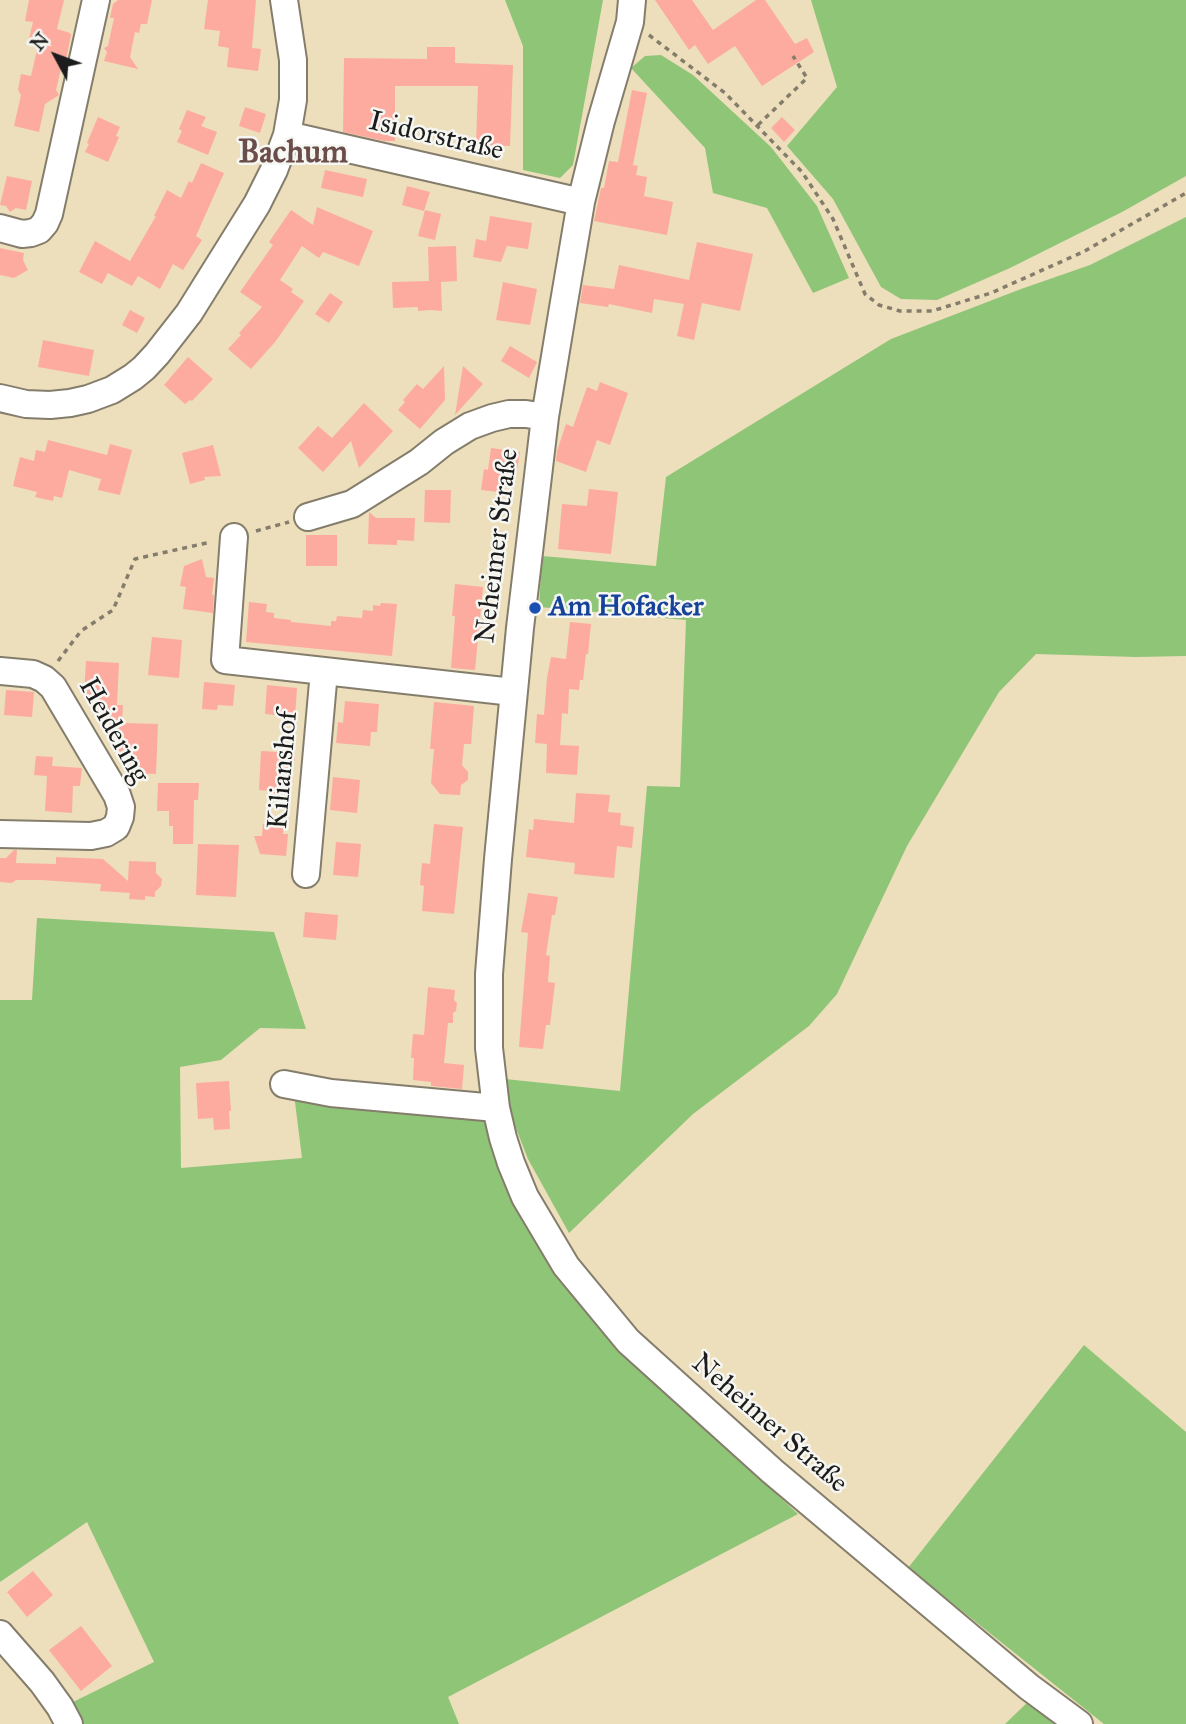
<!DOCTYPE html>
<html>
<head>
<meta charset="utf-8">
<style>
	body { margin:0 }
	#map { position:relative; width:1186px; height:1724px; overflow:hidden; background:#eddebc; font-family:"IM FELL Great Primer",serif }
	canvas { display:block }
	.north { position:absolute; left:21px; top:21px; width:70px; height:70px; -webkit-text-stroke:5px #f6f6f2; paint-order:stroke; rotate:311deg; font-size:19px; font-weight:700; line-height:28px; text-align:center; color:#1c1c1c }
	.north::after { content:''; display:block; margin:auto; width:24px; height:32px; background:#1c1c1c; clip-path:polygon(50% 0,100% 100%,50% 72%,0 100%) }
</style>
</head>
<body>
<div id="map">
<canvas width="1186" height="1724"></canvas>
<div class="north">N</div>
</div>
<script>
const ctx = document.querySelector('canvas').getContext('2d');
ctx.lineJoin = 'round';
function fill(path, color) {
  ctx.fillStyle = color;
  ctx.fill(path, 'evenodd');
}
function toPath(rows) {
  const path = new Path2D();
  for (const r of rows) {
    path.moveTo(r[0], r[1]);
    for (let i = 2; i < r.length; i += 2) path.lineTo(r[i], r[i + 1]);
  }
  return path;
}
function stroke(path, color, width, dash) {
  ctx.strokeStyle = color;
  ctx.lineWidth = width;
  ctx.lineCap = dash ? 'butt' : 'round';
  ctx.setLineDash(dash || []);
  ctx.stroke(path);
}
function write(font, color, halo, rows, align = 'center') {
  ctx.font = font + ' "IM FELL Great Primer",serif';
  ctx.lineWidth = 5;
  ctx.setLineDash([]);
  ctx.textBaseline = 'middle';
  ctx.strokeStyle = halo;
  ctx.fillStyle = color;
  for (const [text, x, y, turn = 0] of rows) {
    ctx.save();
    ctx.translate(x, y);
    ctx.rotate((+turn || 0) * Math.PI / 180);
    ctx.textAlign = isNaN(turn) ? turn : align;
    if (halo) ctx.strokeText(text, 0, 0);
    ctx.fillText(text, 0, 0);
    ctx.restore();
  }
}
fill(toPath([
	[505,0,603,0,573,165,560,178,523,170,523,46],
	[811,0,1186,0,1186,176,1122,212,1010,268,937,300,901,299,881,287,833,199,787,146,837,87],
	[661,55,693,75,771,147,817,206,849,278,813,293,767,208,713,193,705,148,631,68,645,56],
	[1186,217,1186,656,1136,657,1036,654,999,692,907,846,837,994,809,1026,693,1114,569,1233,528,1159,512,1118,505,1079,620,1091,647,786,680,787,686,620,539,607,542,556,656,566,666,477,891,339,1021,289,1090,265],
	[37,918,274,932,306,1029,260,1028,221,1060,180,1067,181,1168,302,1158,294,1094,485,1115,620,1346,798,1514,448,1697,459,1724,79,1724,71,1703,154,1662,87,1522,0,1582,0,1000,32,1000],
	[1084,1345,1186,1432,1186,1724,1104,1724,908,1568],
	[1031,1699,1063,1724,1005,1724]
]), '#8fc577');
fill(toPath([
	[29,0,64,0,57,29,70,33,71,35,66,60,63,60,56,90,59,95,45,104,39,132,14,126,21,95,18,90,21,74,31,76,39,41,29,39,33,22,25,21],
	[118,0,152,0,147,24,141,24,139,33,135,32,130,57,138,69,104,61,107,52,104,48,108,46,114,18,110,18,113,4],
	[208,0,256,0,252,48,261,49,258,71,227,67,229,48,218,46,220,31,204,29],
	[655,0,692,0,713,30,756,0,765,0,795,44,807,38,814,52,762,86,735,46,708,64,695,45,689,50],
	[427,47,455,47,455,63,513,65,510,146,476,145,478,86,395,86,395,141,384,141,343,132,344,58,427,59],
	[632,90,647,93,633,165,638,166,636,175,647,177,644,196,673,202,667,235,594,221,601,188,604,188,609,161,618,162],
	[245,107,266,114,260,133,239,126],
	[187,110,206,117,201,126,217,132,208,155,177,142,182,131,179,129],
	[98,117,120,127,116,136,119,137,108,162,85,152,89,144,87,143],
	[782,117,795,130,784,142,771,128],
	[201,163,224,173,196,236,202,240,183,270,173,264,160,289,138,276,132,286,108,273,102,284,79,272,95,241,130,261,156,216,154,216,167,190,181,198,189,181,192,183],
	[325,170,367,179,363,197,321,188],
	[7,176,32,181,26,210,16,208,10,212,6,206,0,205],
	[407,186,430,192,424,211,402,205],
	[317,207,373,231,359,266,323,252,319,258,302,246,280,280,293,289,291,292,304,301,275,342,251,369,228,349,241,335,239,333,262,307,240,292,273,245,269,242,291,210,313,225],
	[425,210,441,214,435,240,418,236],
	[490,216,532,223,528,249,507,246,501,262,473,257,476,239,486,241],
	[697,242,753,254,740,311,702,303,694,340,677,336,684,304,654,299,652,313,609,304,608,307,580,303,583,285,614,289,619,265,689,280],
	[456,246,457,281,441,282,442,311,431,310,418,311,418,307,393,308,392,282,429,281,428,247],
	[0,248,24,253,23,260,28,270,14,278,0,275],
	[503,282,537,289,530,325,496,320],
	[330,293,343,302,329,323,315,314],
	[130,310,145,318,137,333,122,325],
	[43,340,94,350,89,376,38,367],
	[510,346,537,362,529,378,501,361],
	[188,357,213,379,192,401,190,400,185,404,164,385],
	[444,366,445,400,420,429,398,410,405,402,403,400,417,384,423,389],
	[463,366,483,384,455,415],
	[600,382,628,393,610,445,597,440,586,472,556,461,557,451,566,424,573,427,587,387,597,391],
	[364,403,393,431,359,468,351,441,323,472,298,448,318,426,332,438],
	[48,440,107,455,110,444,132,450,120,495,98,490,101,479,69,470,62,498,54,496,53,501,35,497,37,492,13,486,20,457,34,461,36,450,45,452],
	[213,445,221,476,204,477,205,480,190,484,182,453],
	[491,448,520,452,516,476,501,473,499,492,481,490,484,469,488,470],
	[589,489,618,492,611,554,558,549,562,504,587,506],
	[425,490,451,490,450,523,424,522],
	[369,512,376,518,415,518,414,541,397,540,397,545,368,544],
	[306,535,337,535,337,566,306,566],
	[202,559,206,577,214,578,212,595,214,595,213,613,183,609,186,587,180,586,184,566],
	[455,584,483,587,475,670,451,668,455,616,452,616],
	[249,602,267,604,266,612,274,613,274,618,291,620,291,622,331,626,331,621,336,621,337,616,362,618,363,610,373,611,373,605,380,606,381,603,397,604,392,656,246,642],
	[570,622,591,624,588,654,586,654,583,680,580,680,579,690,569,689,568,714,562,713,560,745,579,746,577,775,546,773,547,744,535,743,537,714,544,715,547,678,551,657,566,659],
	[152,637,182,640,179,678,148,675],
	[86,661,119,663,117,705,123,705,122,723,158,724,156,774,135,773,135,758,118,757,119,724,102,723,103,705,88,704,89,694,84,694],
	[204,682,235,685,233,706,218,705,217,710,202,709],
	[267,685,297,688,295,717,265,714],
	[6,690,34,692,32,717,4,715],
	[345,701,379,704,377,732,371,732,370,746,336,743,338,722,343,723],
	[434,702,474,706,471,744,464,744,462,765,468,772,468,780,461,785,460,795,440,794,431,783,434,749,430,749],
	[261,751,295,753,291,795,269,793,269,791,259,790],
	[36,756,53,757,52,766,82,768,80,786,73,786,72,813,45,811,47,776,34,775],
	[333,777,360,780,357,813,330,810],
	[158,783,199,783,198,800,194,800,193,844,173,844,173,826,169,826,169,811,157,811],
	[576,793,610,795,608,812,621,813,620,825,634,827,632,848,617,846,614,878,574,874,575,863,526,857,529,829,533,830,534,819,574,823],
	[263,824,284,826,283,834,288,834,286,856,260,854,254,836,262,836],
	[434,824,463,827,454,914,422,911,424,886,420,885,422,863,430,864],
	[336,842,361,844,358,877,333,875],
	[198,844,239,845,236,897,196,895],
	[14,850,17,850,16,863,56,864,56,857,103,859,128,881,129,861,156,862,156,873,162,879,161,886,155,892,155,897,145,896,145,900,129,899,130,893,100,891,101,884,41,880,16,880,12,883,0,882,0,858,6,858],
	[528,893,558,897,555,915,552,915,546,955,550,956,548,982,555,983,550,1025,546,1025,543,1049,519,1047,528,933,521,932],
	[305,912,338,915,336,940,303,937],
	[428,987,455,990,454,1000,457,1003,456,1011,453,1013,453,1023,448,1023,444,1063,464,1065,462,1089,431,1086,431,1082,413,1080,414,1058,411,1058,413,1034,424,1035],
	[229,1081,231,1111,229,1111,230,1129,214,1130,213,1118,198,1119,196,1083],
	[33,1571,53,1595,27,1617,7,1592],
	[81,1626,112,1666,81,1691,49,1650]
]), '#feab9f');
const minor = toPath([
	[632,0,630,22,601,121,581,202,563,308,545,417,520,628,498,859,489,974,489,1048,496,1108,503,1138,511,1163,525,1197,566,1266,628,1341,772,1471,1029,1687,1079,1724],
	[287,135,581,202],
	[0,228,22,234,31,233,39,230,45,223,49,214,96,0],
	[0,398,26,404,50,405,70,403,88,399,112,390,133,377,144,368,157,354,189,313,257,204,274,170,287,135,293,100,293,60,284,0],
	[308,517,352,504,419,462,444,442,470,426,492,418,509,414,526,414,545,417],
	[234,537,225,660,513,692],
	[0,671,33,674,44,679,53,687,117,795,121,807,120,817,116,827,106,833,91,836,0,834],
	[306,874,324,671],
	[284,1084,331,1093,496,1108],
	[0,1634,42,1682,60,1707,69,1724]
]);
stroke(minor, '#847d6c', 30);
stroke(toPath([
	[649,35,725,93,802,172,833,219,865,294,879,305,900,311,932,311,991,293,1083,252,1186,193],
	[758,125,807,78,793,56],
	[256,531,289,522],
	[58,661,81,631,113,610,135,559,211,542]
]), '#847d6c', 3.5, [5, 5]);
stroke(minor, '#fff', 26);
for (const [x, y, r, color] of [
	[535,608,7,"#1a4fb4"]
]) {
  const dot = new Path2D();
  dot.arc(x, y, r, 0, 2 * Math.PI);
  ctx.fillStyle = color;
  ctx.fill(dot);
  stroke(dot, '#f6f6f2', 2.5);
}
write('28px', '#1c1c1c', '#f6f6f2', [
	["Isidorstraße",436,137,13],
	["Neheimer Straße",498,546,-83],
	["Heidering",113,731,61],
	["Kilianshof",284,770,-85],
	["Neheimer Straße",769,1424,41]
]);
write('bold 28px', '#164399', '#f6f6f2', [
	["Am Hofacker",549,608]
], 'left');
write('bold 32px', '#6b4e4a', '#f6f6f2', [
	["Bachum",293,154]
]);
</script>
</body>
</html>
